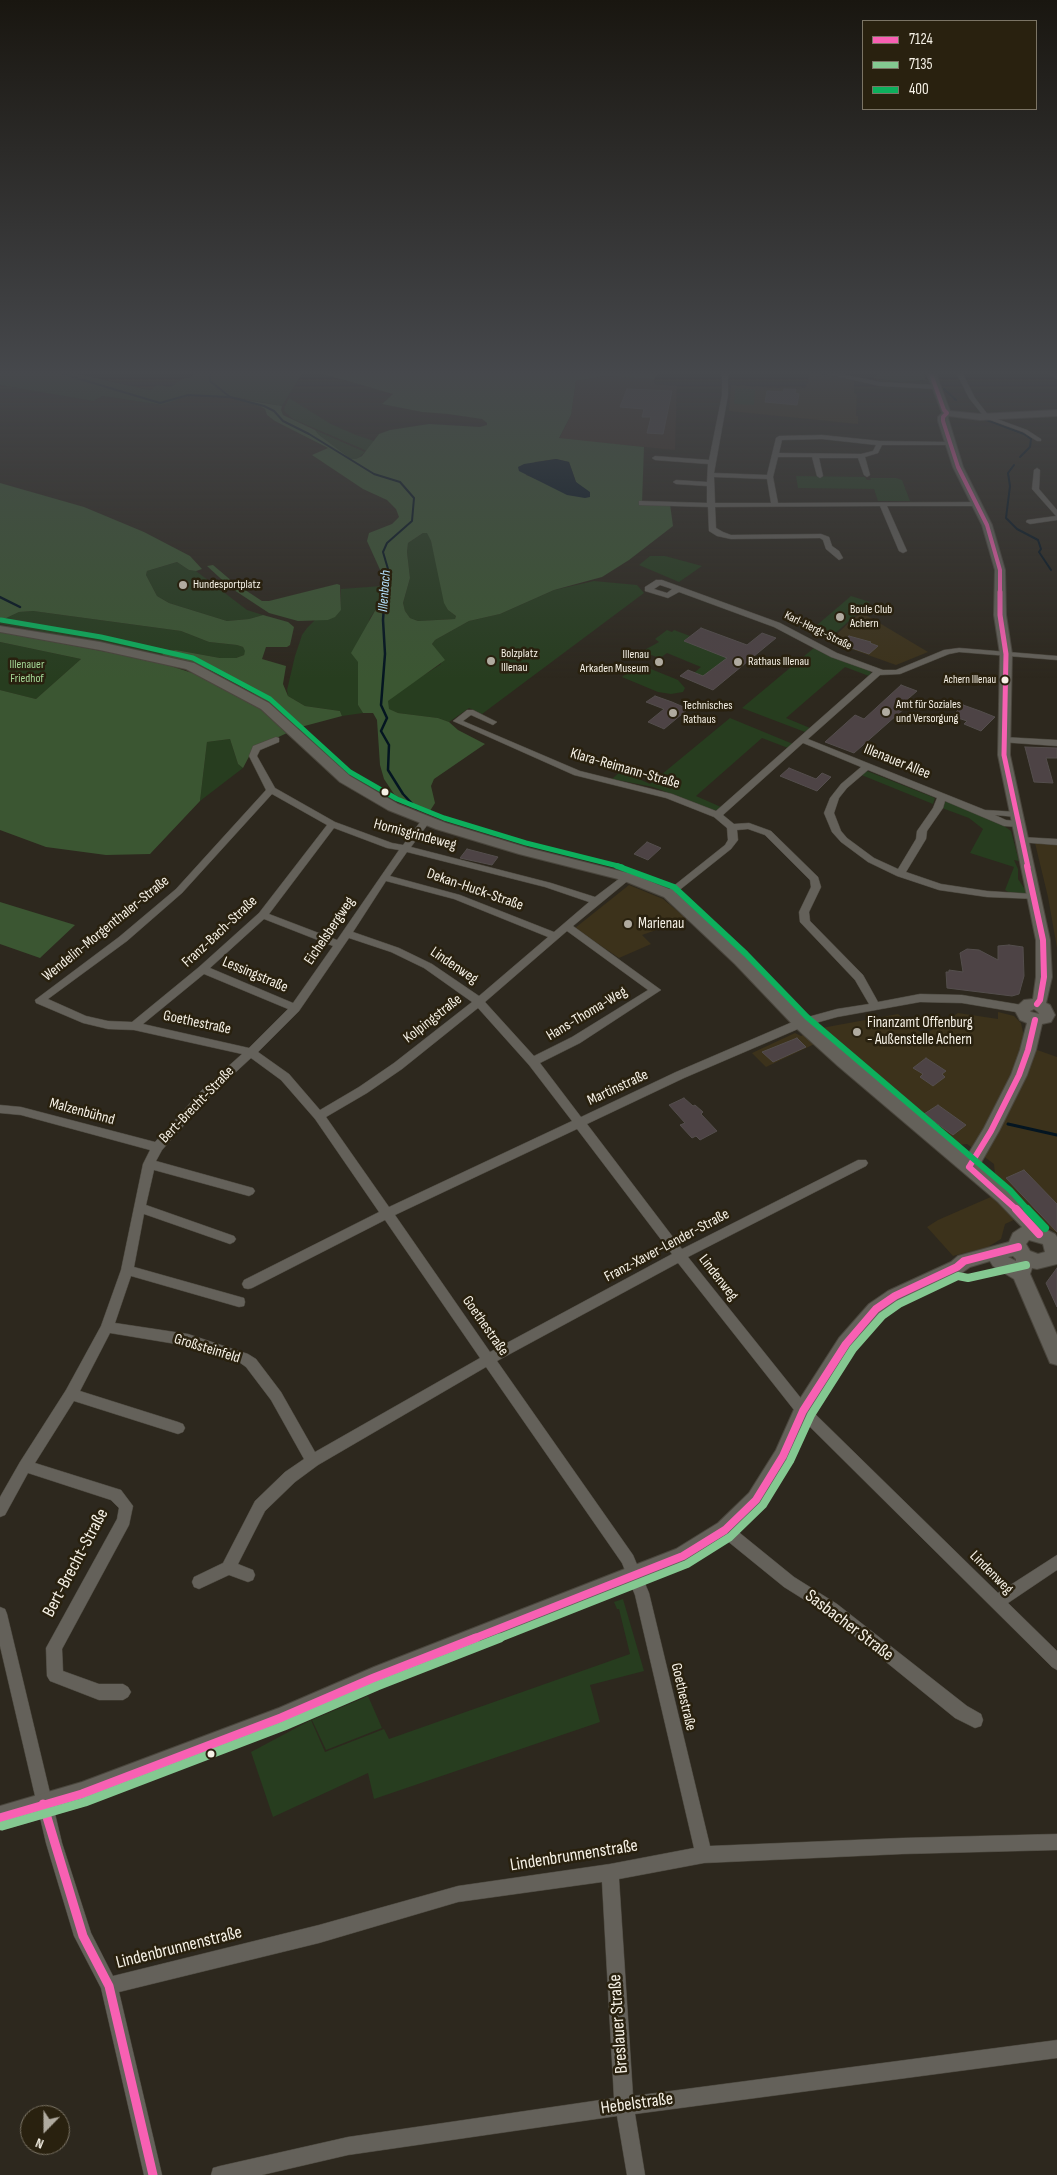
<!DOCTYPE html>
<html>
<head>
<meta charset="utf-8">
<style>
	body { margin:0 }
	#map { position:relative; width:1057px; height:2175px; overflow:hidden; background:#2d281e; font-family:"Sofia Sans Condensed",sans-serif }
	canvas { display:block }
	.legend { position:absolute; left:862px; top:20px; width:175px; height:90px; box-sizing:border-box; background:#29210f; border:1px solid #7b7465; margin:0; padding:6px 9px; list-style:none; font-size:15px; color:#f6f1e6 }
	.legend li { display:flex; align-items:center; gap:10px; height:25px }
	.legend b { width:25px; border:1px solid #7b7465 }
	.north { position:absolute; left:20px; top:2105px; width:50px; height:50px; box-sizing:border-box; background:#29210f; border:1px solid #7b7465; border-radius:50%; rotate:202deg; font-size:14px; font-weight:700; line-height:20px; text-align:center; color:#f6f1e6 }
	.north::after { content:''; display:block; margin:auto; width:18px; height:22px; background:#b0aba0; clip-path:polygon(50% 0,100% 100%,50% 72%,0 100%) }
</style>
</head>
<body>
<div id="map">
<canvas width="1057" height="2175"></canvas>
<ul class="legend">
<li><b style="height:6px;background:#f860b3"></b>7124</li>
<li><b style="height:6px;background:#84c891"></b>7135</li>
<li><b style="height:6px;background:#0daf5c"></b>400</li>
</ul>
<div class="north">N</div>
</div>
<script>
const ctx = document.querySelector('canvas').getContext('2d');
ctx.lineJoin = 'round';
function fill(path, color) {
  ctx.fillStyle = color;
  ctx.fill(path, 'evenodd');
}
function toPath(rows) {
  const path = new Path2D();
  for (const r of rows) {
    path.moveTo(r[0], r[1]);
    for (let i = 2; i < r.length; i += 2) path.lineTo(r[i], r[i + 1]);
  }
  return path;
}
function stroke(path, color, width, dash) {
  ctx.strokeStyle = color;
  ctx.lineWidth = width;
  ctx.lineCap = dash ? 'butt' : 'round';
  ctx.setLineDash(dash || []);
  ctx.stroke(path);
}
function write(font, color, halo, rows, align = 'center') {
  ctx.font = font + ' "Sofia Sans Condensed",sans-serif';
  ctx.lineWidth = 5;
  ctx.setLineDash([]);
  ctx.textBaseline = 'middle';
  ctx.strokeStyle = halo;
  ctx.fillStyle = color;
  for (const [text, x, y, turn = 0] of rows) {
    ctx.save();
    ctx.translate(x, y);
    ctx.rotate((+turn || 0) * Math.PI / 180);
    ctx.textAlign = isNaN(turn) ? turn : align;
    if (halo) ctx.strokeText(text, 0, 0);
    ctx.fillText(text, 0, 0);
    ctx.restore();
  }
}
fill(toPath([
	[810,374,821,374,854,380,854,393,857,395,856,416,858,416,858,424,729,411,731,385,798,389,806,387],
	[861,612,928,652,896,665,829,641],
	[1035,843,1057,844,1057,948,1048,897],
	[629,885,663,899,687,919,642,935,651,944,619,958,575,928],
	[998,1012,1014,1016,1021,1023,1026,1046,1057,1057,1057,1233,1043,1224,1031,1212,1005,1224,1001,1239,988,1247,953,1256,927,1227,938,1220,1009,1189,995,1174,994,1164,967,1144,957,1145,825,1039,766,1067,752,1053,795,1033,801,1036,816,1029,898,1014,924,1035,958,1013,998,1019]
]), '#3c321b');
fill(toPath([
	[605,376,654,379,655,384,677,386,675,450,559,439,571,415,576,381]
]), '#3d2e23');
fill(toPath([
	[0,374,77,374,150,390,157,385,171,387,182,379,193,377,193,374,302,374,282,406,235,397,188,396,162,405,103,396,93,401,0,385],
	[878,374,923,374,926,380,901,382,873,378],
	[735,388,755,389,754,405,734,404],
	[289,398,331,424,356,435,374,441,367,451,293,419,284,411,285,406],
	[315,430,365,452,357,459,351,459,319,435],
	[796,476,865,477,867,480,871,480,870,478,896,478,902,480,910,501,878,501,874,489,798,488],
	[423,533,428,533,431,541,448,610,456,616,455,619,418,621,410,618,405,611,403,603,410,578,407,552,408,543],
	[650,556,665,556,702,566,679,582,639,565],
	[177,562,189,570,196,571,247,610,263,615,249,619,227,621,169,603,157,596,146,575,147,571],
	[594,581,637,585,644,593,482,714,469,708,449,722,438,718,398,713,388,709,388,701,396,693,441,664,432,644,435,640,469,621,500,614,554,590],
	[382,586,376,609,370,618,358,662,358,705,363,713,342,716,340,711,305,706,288,696,287,690,295,656,302,635,307,628,315,620,328,620,341,610,341,589],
	[851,596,870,602,830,638,810,631],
	[33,611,181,631,209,642,237,645,243,647,246,651,244,655,236,658,220,658,176,650,166,651,162,655,0,624,0,621,19,612],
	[667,630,672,632,674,630,690,636,684,641,692,644,695,642,735,653,726,666,719,664,710,671,707,678,694,673,701,667,667,653,660,658,651,655,646,658,640,655,643,653,641,652,659,642,655,639],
	[0,642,81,659,36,699,0,690],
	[815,647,869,670,871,673,869,676,845,667,786,718,810,728,805,732,742,708],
	[641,665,678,680,685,688,683,692,671,694,658,692,622,677,636,666],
	[730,718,793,744,788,748,762,738,696,796,721,807,716,811,653,787,612,779,621,771,650,784],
	[230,739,238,764,243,768,200,801,207,742],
	[867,771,935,798,933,804,859,774],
	[947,801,1000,823,1011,831,1019,861,1014,860,1018,869,1018,879,1029,895,1010,893,1005,890,1014,867,970,853,983,829,969,818,942,808,944,802],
	[623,1599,644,1671,590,1685,600,1722,374,1799,368,1773,273,1817,251,1752,311,1720,325,1752,384,1729,389,1739,630,1654,619,1609,617,1609,614,1602],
	[368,1696,382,1728,326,1750,312,1720]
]), '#273d1f');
fill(toPath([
	[323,374,657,374,654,379,605,376,576,381,571,415,559,438,644,447,642,503,670,504,673,526,629,560,602,577,554,590,500,614,469,621,435,640,432,644,445,660,388,701,389,709,398,713,438,718,449,722,458,730,485,744,434,779,431,786,435,803,428,814,411,806,394,794,384,779,380,765,377,720,373,713,363,713,358,705,358,662,351,653,376,609,382,586,382,574,367,541,369,533,392,524,399,517,396,509,387,500,363,489,312,455,328,448,275,421,267,415,265,409,260,406,232,398,282,406,281,410,283,415,315,430,319,435,351,459,356,459,362,456,379,434,390,430,429,424,480,427,487,425,487,423,482,419,448,414,422,412,382,404,393,394],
	[556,459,569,462,576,482,581,487,551,485,526,475,535,462],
	[423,533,427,533,431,541,444,603,448,610,456,616,455,619,418,621,410,618,405,611,403,603,410,578,407,552,408,543],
	[0,483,84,507,144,532,190,556,202,569,196,571,189,570,177,562,147,571,146,575,157,596,169,603,227,621,249,619,263,615,288,622,294,627,290,645,287,647,266,647,262,659,286,666,283,684,288,696,305,706,340,711,342,716,297,728,261,698,228,678,210,670,162,655,166,651,176,650,220,658,236,658,244,655,245,651,243,647,237,645,209,642,181,631,33,611,19,612,0,621],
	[213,565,233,582,262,601,269,601,337,584,340,585,341,610,335,617,328,620,298,621,269,613,231,588,207,566],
	[0,632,155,661,211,679,256,705,274,718,287,733,253,749,243,768,238,764,230,739,207,742,200,801,150,854,106,855,46,847,0,830,0,690,36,699,81,659,0,642],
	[0,902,75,925,40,958,0,944]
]), '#3b5632');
fill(toPath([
	[556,459,569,462,576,482,590,492,590,497,585,498,567,495,519,471,518,467,524,464]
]), '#041521');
stroke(toPath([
	[63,374,160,403,188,395,229,397],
	[210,374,210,381,230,397,264,406,274,411,283,421,309,434,374,474,400,482,414,498,412,521,387,543,383,552,388,569,385,594],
	[944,389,956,400],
	[984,419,1024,434,1031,439,1030,447,1020,457],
	[1014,465,1008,473,1010,486,1006,518,1017,529,1038,540,1041,549,1039,552,1051,570]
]), '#041521', 2);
stroke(toPath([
	[385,592,383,620,385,654,381,705,387,718,381,731,389,745,388,770,403,794,417,809],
	[0,597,20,607]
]), '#041521', 2.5);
stroke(toPath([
	[1008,1124,1057,1135]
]), '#041521', 3);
const building = toPath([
	[627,389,672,391,663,434,647,433,651,417,642,417,644,409,620,407,627,389],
	[784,389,796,389,795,393,799,394,797,405,765,402,767,391,783,392,784,389],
	[701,628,747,645,762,633,776,638,713,690,680,676,688,670,703,676,727,658,684,641,701,628],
	[849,636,871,642,870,643,878,646,869,654,840,644,849,636],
	[901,685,917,691,901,705,906,707,854,753,825,742,855,715,864,719,901,685],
	[655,696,672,702,688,709,664,729,662,728,648,722,664,709,646,702,655,696],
	[963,705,980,711,995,717,981,731,964,724,967,721,952,716,963,705],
	[1025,747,1057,748,1057,758,1046,758,1053,783,1034,782,1025,747],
	[789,768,816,779,822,773,831,777,817,791,780,776,789,768],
	[647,842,661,848,648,860,634,854,647,842],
	[467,849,498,857,492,865,460,858,467,849],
	[1009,945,1023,947,1024,976,1019,994,1012,996,947,988,946,972,949,972,949,970,963,972,960,953,967,949,979,950,998,960,998,946,1009,945],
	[797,1038,806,1047,773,1062,762,1052,797,1038],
	[926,1058,946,1071,942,1074,945,1077,933,1086,920,1077,923,1074,913,1068,926,1058],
	[684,1098,693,1106,695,1105,703,1112,701,1114,717,1131,700,1140,696,1136,692,1138,680,1125,685,1123,669,1105,684,1098],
	[938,1105,966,1125,953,1135,924,1114,938,1105],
	[1024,1170,1057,1204,1057,1232,1006,1178,1024,1170],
	[1057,1268,1057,1307,1046,1283,1057,1268]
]);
fill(building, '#4d4345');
stroke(building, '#544e4d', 1);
const street = toPath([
	[722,374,728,374,728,395,714,473,767,475,776,438,779,436,822,435,880,441,950,442,953,444,952,445,882,445,878,453,865,457,870,475,867,477,864,475,858,458,819,458,823,476,820,478,817,476,812,457,778,457,773,477,778,503,976,502,980,504,976,506,887,506,907,551,903,553,899,551,880,506,715,507,716,528,723,532,731,535,821,534,829,537,832,546,839,551,843,558,839,560,826,549,823,540,820,538,731,539,717,536,709,531,708,507,639,505,639,501,642,501,707,503,707,486,676,484,673,482,676,480,707,482,708,464,655,460,652,458,655,456,709,460,722,395,722,374],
	[822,439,876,445,873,451,861,454,779,453,782,440,822,439],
	[714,477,767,479,771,503,715,503,714,477],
	[827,374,840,374,880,382,936,385,939,387,936,389,880,386,827,374],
	[957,374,963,374,975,398,989,416,1027,430,1041,439,1041,441,1037,441,1023,432,985,418,969,398,957,374],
	[1050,374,1057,374,1057,379,1055,378,1050,374],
	[1037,468,1040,470,1039,489,1057,510,1057,520,1030,524,1026,522,1027,520,1056,516,1032,489,1034,470,1037,468],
	[656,580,662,580,780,623,837,653,883,670,896,670,944,650,959,648,1057,656,1057,660,959,652,949,654,900,674,880,675,808,739,985,810,1019,812,1019,816,1016,817,995,815,1006,820,1018,821,1023,824,1018,827,1004,826,945,801,943,808,927,831,926,839,906,872,941,884,987,891,1034,894,1039,897,1037,899,987,897,939,890,897,876,868,862,841,842,832,832,824,813,830,798,841,784,861,767,803,743,723,815,734,824,749,823,771,831,818,877,821,887,809,912,810,921,863,975,878,1002,920,994,962,995,1022,1005,1026,1006,1027,1009,1026,1012,1022,1013,962,1003,920,1002,837,1017,805,1026,684,1078,587,1124,682,1249,858,1160,866,1160,868,1163,866,1166,688,1257,808,1407,998,1593,1057,1555,1057,1570,1008,1603,1057,1651,1057,1670,1052,1667,798,1415,678,1263,497,1361,633,1555,649,1593,710,1846,902,1838,1057,1834,1057,1850,902,1854,704,1863,619,1879,633,2096,1057,2040,1057,2058,635,2114,645,2175,627,2175,617,2116,348,2155,262,2175,211,2175,213,2168,220,2166,348,2137,614,2098,602,1882,458,1902,319,1943,119,1992,162,2175,144,2175,101,1988,74,1936,46,1843,0,1646,0,1607,5,1609,7,1614,62,1843,91,1933,113,1976,319,1925,458,1886,610,1864,694,1848,635,1595,622,1563,486,1367,318,1465,295,1482,265,1511,238,1564,253,1570,255,1575,253,1580,248,1582,229,1575,199,1589,194,1587,192,1582,194,1577,223,1563,255,1501,285,1472,304,1459,271,1400,246,1367,239,1362,188,1346,110,1333,80,1391,178,1422,183,1424,185,1428,183,1432,178,1434,74,1401,35,1463,121,1490,133,1506,129,1525,62,1649,63,1671,99,1684,123,1684,128,1687,131,1692,128,1697,123,1700,99,1700,50,1681,47,1676,46,1648,117,1519,119,1508,111,1500,28,1473,5,1515,0,1517,0,1497,20,1462,66,1390,101,1326,121,1270,143,1164,150,1150,21,1115,0,1113,0,1105,21,1107,155,1142,203,1089,242,1054,134,1030,108,1029,83,1023,36,1003,35,1000,119,937,176,889,266,790,249,756,253,746,276,737,279,738,279,742,260,750,257,756,275,788,335,822,392,843,403,845,423,818,429,818,431,820,411,847,551,883,595,897,624,875,630,875,632,877,630,879,573,926,661,990,580,1043,540,1063,581,1117,676,1072,797,1020,837,1009,869,1004,855,980,800,922,799,912,811,887,810,880,765,835,748,829,737,830,738,840,731,849,672,896,666,896,664,894,666,892,725,845,728,840,727,828,714,817,666,798,574,775,453,721,467,710,473,710,497,722,493,725,471,715,463,721,580,771,672,794,716,811,873,672,831,657,774,627,679,592,668,598,645,591,645,587,656,580],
	[660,585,672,589,667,593,654,589,660,585],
	[868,770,937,798,933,808,917,831,916,839,898,869,874,858,847,838,841,831,834,813,839,798,847,788,868,770],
	[272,794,327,825,259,913,199,967,132,1022,108,1021,86,1016,48,999,127,941,182,893,272,794],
	[334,828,387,848,399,850,337,940,269,914,334,828],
	[407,852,545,887,589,902,554,932,460,895,390,876,407,852],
	[386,881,454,899,548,937,479,996,432,964,399,948,353,932,386,881],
	[264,919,333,946,293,1003,210,968,264,919],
	[567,931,648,990,572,1037,534,1056,485,1002,567,931],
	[349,938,391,952,424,968,472,1002,394,1063,359,1087,320,1110,289,1074,258,1052,299,1011,349,938],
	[204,974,288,1009,249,1048,143,1024,204,974],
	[478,1008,529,1065,572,1121,389,1207,326,1117,367,1093,402,1069,478,1008],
	[251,1058,281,1080,315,1119,379,1212,244,1280,242,1284,244,1288,248,1289,252,1288,385,1220,480,1358,315,1452,281,1392,256,1359,248,1354,188,1334,115,1323,131,1276,239,1307,244,1306,245,1302,244,1298,134,1267,144,1214,230,1244,234,1242,236,1239,234,1236,146,1205,154,1170,249,1196,253,1194,255,1191,253,1188,156,1161,162,1150,211,1095,251,1058],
	[577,1129,672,1254,490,1352,395,1215,577,1129],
	[1003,737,1057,740,1057,746,1000,742,999,740,1003,737],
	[1021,837,1057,839,1057,845,1018,842,1016,840,1021,837],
	[725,1523,730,1525,794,1577,837,1604,967,1706,981,1714,983,1720,981,1726,975,1728,955,1718,827,1614,784,1587,720,1535,718,1530,720,1525,725,1523]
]);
const secondary = toPath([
	[927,374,936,374,950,411,980,414,1057,410,1057,416,980,420,949,416,948,418,963,467,992,525,1005,570,1006,615,1012,654,1010,755,1050,940,1052,977,1046,1003,1050,1005,1055,1015,1051,1022,1042,1024,1036,1050,1027,1075,999,1131,979,1166,1010,1192,1045,1229,1055,1234,1057,1237,1057,1264,1037,1269,1032,1268,1030,1274,1057,1335,1057,1365,1050,1363,1014,1279,993,1266,990,1261,970,1267,963,1272,902,1301,883,1314,853,1350,811,1416,790,1462,763,1507,732,1537,690,1563,378,1687,281,1729,82,1806,0,1830,0,1806,82,1782,279,1708,374,1667,676,1549,718,1523,749,1493,776,1450,796,1405,839,1338,869,1304,888,1291,951,1262,958,1256,1009,1242,1013,1233,1022,1227,998,1202,838,1066,795,1027,735,964,664,897,622,880,519,854,436,829,388,810,340,782,261,709,186,669,100,650,0,632,0,626,100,642,194,663,269,703,350,776,398,804,446,823,528,848,632,874,674,891,745,956,807,1019,967,1156,984,1128,1011,1075,1020,1050,1027,1023,1020,1020,1014,1009,1024,1000,1033,999,1036,977,1036,940,998,755,1000,654,994,615,995,570,982,525,953,467,938,421,938,417,942,413,927,374],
	[1034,1009,1038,1012,1039,1014,1031,1012,1030,1011,1034,1009],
	[1029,1240,1043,1244,1045,1252,1038,1254,1030,1251,1026,1244,1029,1240],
	[1013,1256,1016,1259,1016,1261,1008,1257,1013,1256]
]);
stroke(street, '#4a463d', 1);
stroke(secondary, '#4a463d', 2);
fill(street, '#64615a');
fill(secondary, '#64615a');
stroke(toPath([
	[931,374,944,410,947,413],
	[947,413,943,417,943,421,958,467,987,525,1000,570,1000,594]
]), '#f860b3', 4);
stroke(toPath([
	[1000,592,1000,615,1006,654,1004,755,1028,867]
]), '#f860b3', 5);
stroke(toPath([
	[1027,866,1043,940,1044,977,1040,1000,1037,1004],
	[969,1167,991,1131,1019,1075,1028,1050,1035,1020],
	[969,1167,1017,1210]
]), '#f860b3', 6);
stroke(toPath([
	[1016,1209,1039,1234],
	[473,1639,683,1556,725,1530,756,1500,783,1456,803,1411,846,1344,876,1309,895,1296,957,1267,964,1261,1018,1247]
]), '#f860b3', 8);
stroke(toPath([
	[43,1804,83,1936,109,1986,153,2175],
	[0,1818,82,1794,281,1718,374,1678,476,1638]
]), '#f860b3', 9);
stroke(toPath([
	[497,1639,687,1564,730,1537,763,1505,790,1461,811,1415,853,1349,882,1316,899,1304,958,1276,968,1278,1026,1265]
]), '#84c891', 8);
stroke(toPath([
	[2,1826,85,1802,284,1726,377,1686,500,1638]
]), '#84c891', 9);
stroke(toPath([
	[1,620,101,637,193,658,270,699,350,772,397,799,444,818,526,843,622,867]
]), '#0daf5c', 5);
stroke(toPath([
	[617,866,674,887,746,954,807,1017,1010,1190,1028,1210]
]), '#0daf5c', 6);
stroke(toPath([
	[1027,1209,1045,1228]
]), '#0daf5c', 8);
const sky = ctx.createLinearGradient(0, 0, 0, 679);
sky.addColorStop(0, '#191610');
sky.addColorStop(0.55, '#46484c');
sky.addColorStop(1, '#46484c00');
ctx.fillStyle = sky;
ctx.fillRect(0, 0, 1057, 679);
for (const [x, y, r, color] of [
	[183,585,5,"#b0aba0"],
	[840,617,5,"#b0aba0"],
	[491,661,5,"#b0aba0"],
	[659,662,5,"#b0aba0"],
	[738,662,5,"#b0aba0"],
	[1005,680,4.5,"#f6f1e6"],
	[886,712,5,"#b0aba0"],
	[673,713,5,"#b0aba0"],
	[385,792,4.5,"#f6f1e6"],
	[628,924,5,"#b0aba0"],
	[857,1032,5,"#b0aba0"],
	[211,1754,4.5,"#f6f1e6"]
]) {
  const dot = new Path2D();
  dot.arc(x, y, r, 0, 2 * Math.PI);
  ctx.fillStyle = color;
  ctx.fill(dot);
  stroke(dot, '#29210f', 2);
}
write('11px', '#f6f1e6', '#29210f', [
	["Achern Illenau",996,680]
], 'right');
write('12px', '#f6f1e6', '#29210f', [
	["Hundesportplatz",193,585],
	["Boule Club",850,610],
	["Achern",850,624],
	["Bolzplatz",501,654],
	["Illenau",501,668],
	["Illenau",649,655,"right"],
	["Arkaden Museum",649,669,"right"],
	["Rathaus Illenau",748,662],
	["Amt für Soziales",896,705],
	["und Versorgung",896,719],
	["Technisches",683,706],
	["Rathaus",683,720]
], 'left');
write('12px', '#f6f1e6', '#29210f', [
	["Karl-Hergt-Straße",818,631,26]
]);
write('12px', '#a5d897', '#29210f', [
	["Illenauer",27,665],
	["Friedhof",27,679]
]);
write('italic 14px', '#b4e1fe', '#29210f', [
	["Illenbach",385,591,-86]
]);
write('15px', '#f6f1e6', '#29210f', [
	["Illenauer Allee",897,762,22],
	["Klara-Reimann-Straße",625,769,16],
	["Hornisgrindeweg",415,835,15],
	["Dekan-Huck-Straße",475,890,19],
	["Wendelin-Morgenthaler-Straße",106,929,-39],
	["Eichelsbergweg",330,931,-56],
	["Franz-Bach-Straße",220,932,-43],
	["Lindenweg",454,966,34],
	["Lessingstraße",255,975,23],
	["Hans-Thoma-Weg",587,1014,-31],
	["Kolpingstraße",433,1019,-38],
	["Goethestraße",197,1023,12],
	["Martinstraße",618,1088,-25],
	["Bert-Brecht-Straße",197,1105,-46],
	["Malzenbühnd",82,1112,15],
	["Franz-Xaver-Lender-Straße",667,1246,-28],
	["Lindenweg",718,1278,52],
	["Goethestraße",485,1326,55],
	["Großsteinfeld",207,1349,17],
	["Lindenweg",991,1573,45],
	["Goethestraße",683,1697,77]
]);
write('15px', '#f6f1e6', '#29210f', [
	["Marienau",638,924],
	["Finanzamt Offenburg",867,1023],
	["- Außenstelle Achern",867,1040]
], 'left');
write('18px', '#f6f1e6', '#29210f', [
	["Bert-Brecht-Straße",76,1563,-62],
	["Sasbacher Straße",849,1626,37],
	["Lindenbrunnenstraße",574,1856,-9],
	["Lindenbrunnenstraße",179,1948,-14],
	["Breslauer Straße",619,2024,-94],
	["Hebelstraße",637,2104,-8]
]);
</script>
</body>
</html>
